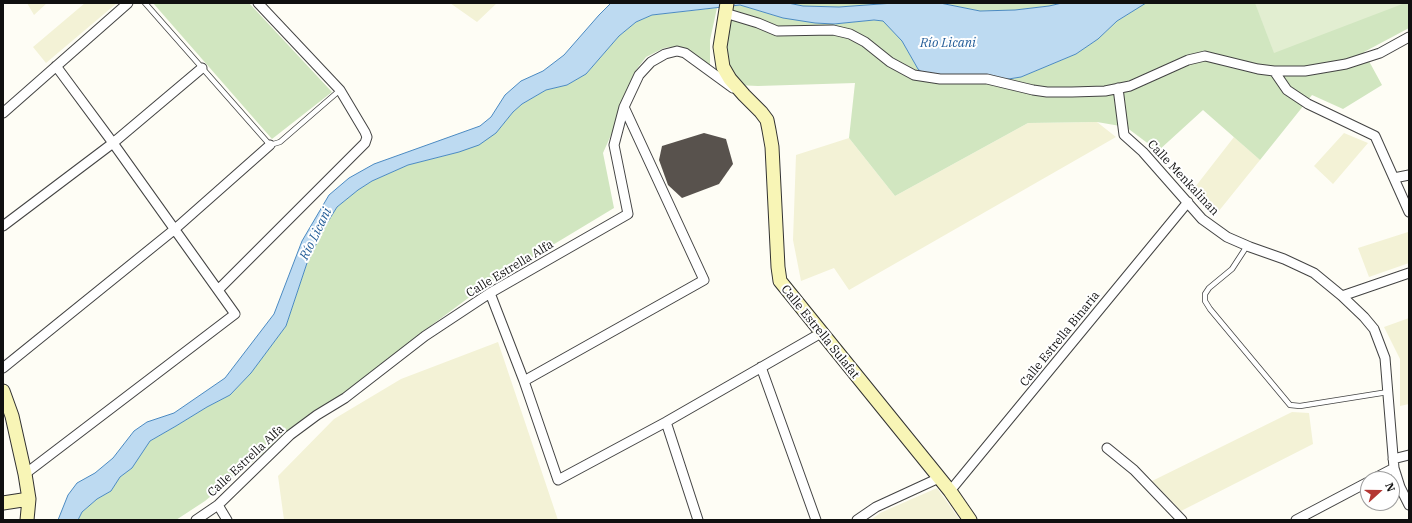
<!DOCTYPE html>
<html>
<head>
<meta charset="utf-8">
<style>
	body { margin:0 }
	#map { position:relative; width:1412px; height:523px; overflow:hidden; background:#fefdf5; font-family:"IBM Plex Serif",serif }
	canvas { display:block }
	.frame { position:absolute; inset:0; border:4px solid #101010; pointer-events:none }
	.north { position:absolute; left:1360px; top:471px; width:40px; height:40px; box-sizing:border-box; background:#fff; border:1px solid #9f9f9f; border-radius:50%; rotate:69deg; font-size:11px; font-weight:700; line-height:16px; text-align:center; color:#101010 }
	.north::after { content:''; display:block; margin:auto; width:14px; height:18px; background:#b43734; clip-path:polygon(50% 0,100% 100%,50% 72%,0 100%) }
</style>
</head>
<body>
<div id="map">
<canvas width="1412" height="523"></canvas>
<div class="frame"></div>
<div class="north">N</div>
</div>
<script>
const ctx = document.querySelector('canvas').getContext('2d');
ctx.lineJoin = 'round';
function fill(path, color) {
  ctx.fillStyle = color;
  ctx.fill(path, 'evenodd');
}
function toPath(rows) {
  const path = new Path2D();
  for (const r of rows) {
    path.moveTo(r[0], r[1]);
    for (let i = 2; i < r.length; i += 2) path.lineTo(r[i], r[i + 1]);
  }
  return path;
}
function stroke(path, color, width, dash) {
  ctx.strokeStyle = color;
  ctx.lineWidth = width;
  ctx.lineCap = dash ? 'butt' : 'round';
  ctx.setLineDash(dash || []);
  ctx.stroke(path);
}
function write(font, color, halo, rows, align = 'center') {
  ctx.font = font + ' "IBM Plex Serif",serif';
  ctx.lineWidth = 4;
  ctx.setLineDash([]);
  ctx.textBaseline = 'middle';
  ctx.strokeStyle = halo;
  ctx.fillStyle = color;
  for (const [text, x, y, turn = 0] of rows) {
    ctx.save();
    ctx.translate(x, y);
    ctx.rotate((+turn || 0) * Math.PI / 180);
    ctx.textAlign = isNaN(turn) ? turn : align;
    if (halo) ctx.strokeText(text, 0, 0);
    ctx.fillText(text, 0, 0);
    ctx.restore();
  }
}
fill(toPath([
	[27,3,47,3,34,15],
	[85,3,117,3,46,63,33,47],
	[450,3,497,3,477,22],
	[1097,122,1116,137,849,290,834,268,801,281,793,240,796,155,849,138,895,196,1028,123],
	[1344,133,1368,143,1333,184,1314,166],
	[1234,137,1260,160,1214,217,1192,191],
	[1408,232,1409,234,1409,263,1369,277,1358,248],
	[1409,318,1409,404,1400,406,1400,359,1384,327],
	[498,342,558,520,284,520,278,476,334,419,401,379],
	[1292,412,1309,413,1313,444,1181,511,1152,481],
	[937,488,960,520,871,520,880,513]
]), '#f3f2d6');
fill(toPath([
	[153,3,249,3,332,92,272,139],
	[788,3,894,3,839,7,803,6],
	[940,3,1062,3,1049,6,1015,10,980,11],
	[1146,3,1409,3,1409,28,1364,52,1382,85,1343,109,1312,95,1260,160,1203,110,1158,151,1126,127,1097,122,1028,123,895,196,849,138,855,83,758,86,736,85,728,72,726,51,732,6,740,5,783,18,834,24,874,20,884,21,902,41,918,69,996,81,1021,77,1076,54,1098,39,1117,21],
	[717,8,710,40,710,69,691,53,679,46,664,48,646,57,636,70,625,94,615,126,603,153,614,208,483,287,413,339,377,372,300,423,205,501,176,520,78,520,82,512,97,499,111,491,120,477,132,468,150,441,176,426,207,407,230,395,251,373,286,326,307,263,324,228,337,207,358,190,372,181,408,165,459,152,496,133,513,112,522,104,546,90,567,85,586,74,619,36,636,22,652,15]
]), '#d1e6c0');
fill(toPath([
	[1255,3,1405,3,1274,53]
]), '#e2eed1');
const water = toPath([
	[611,3,788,3,803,6,839,7,894,3,940,3,980,11,1015,10,1049,6,1062,3,1146,3,1117,21,1098,39,1076,54,1021,77,996,81,931,80,918,69,902,41,883,21,874,20,834,24,815,23,783,18,740,5,652,15,636,22,619,36,586,74,567,85,546,90,522,104,513,112,496,133,479,145,459,152,408,165,372,181,358,190,337,207,324,228,307,263,286,326,251,373,230,395,207,407,176,426,150,441,132,468,120,477,111,491,97,499,82,512,78,520,58,520,68,495,77,483,95,473,113,458,134,431,147,422,174,413,225,378,274,314,302,241,329,195,349,178,374,164,480,126,491,117,505,95,521,81,543,71,564,55,599,15,611,3]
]);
fill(water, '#bddaf1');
stroke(water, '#4b8ac1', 1);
fill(toPath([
	[704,133,726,139,733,164,719,184,682,198,668,185,659,160,662,146]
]), '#58524d');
const lane = toPath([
	[145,3,270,145,280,142,340,90],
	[1247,246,1232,269,1209,288,1205,294,1205,301,1210,309,1290,405,1300,406,1388,392]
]);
const street = toPath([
	[725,13,758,23,777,31,833,30,850,34,865,42,890,62,914,75,940,79,987,79,1033,90,1047,92,1072,92,1105,91,1130,86,1188,60,1205,56,1258,69,1274,71,1305,71,1346,64,1380,53,1409,37],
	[1274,71,1287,90,1308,104,1375,136,1409,212],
	[1118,88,1124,135,1143,152,1202,219,1227,237,1250,247,1284,259,1314,273,1342,296,1364,317,1374,329,1385,358,1394,468,1400,487,1409,505],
	[3,113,128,3],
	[1394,178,1409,175],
	[3,226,113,143,202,68],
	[218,290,365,143,367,137,365,132,340,90,258,3],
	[490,293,524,381,558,480,666,422,821,333],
	[1342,296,1409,273],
	[761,367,816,520],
	[3,368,175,229,270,145],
	[524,381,704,280,624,107],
	[666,422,698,520],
	[1107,448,1134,470,1182,520],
	[1393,459,1409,455],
	[25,474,235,314,113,143,56,66],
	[1373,479,1394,468],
	[950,491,1188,202],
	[218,505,227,520],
	[196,520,218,505,290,435,317,415,345,398,425,336,490,293,628,214,614,145,624,107,639,75,651,62,665,54,677,51,685,53,733,88],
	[857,520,876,507,939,478],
	[1296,520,1368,482]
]);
const secondary = toPath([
	[727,3,720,47,723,67,730,79,744,95,761,112,767,120,769,130,772,147,778,267,780,281,950,491,970,520],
	[3,391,12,416,25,474,29,499,27,520],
	[3,503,29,499]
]);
stroke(lane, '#434343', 6);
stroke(street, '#434343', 11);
stroke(secondary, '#323232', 15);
stroke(lane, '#fff', 4.5);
stroke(street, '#fff', 9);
stroke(secondary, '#f8f5b6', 13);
write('12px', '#101010', '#fff', [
	["Calle Menkalinan",1183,178,47],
	["Calle Estrella Alfa",510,269,-31],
	["Calle Estrella Sulafat",820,332,51],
	["Calle Estrella Binaria",1060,339,-51],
	["Calle Estrella Alfa",246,461,-43]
]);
write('italic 13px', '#245d98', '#fff', [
	["Río Licani",948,43],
	["Río Licani",316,234,-64]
]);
</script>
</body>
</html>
